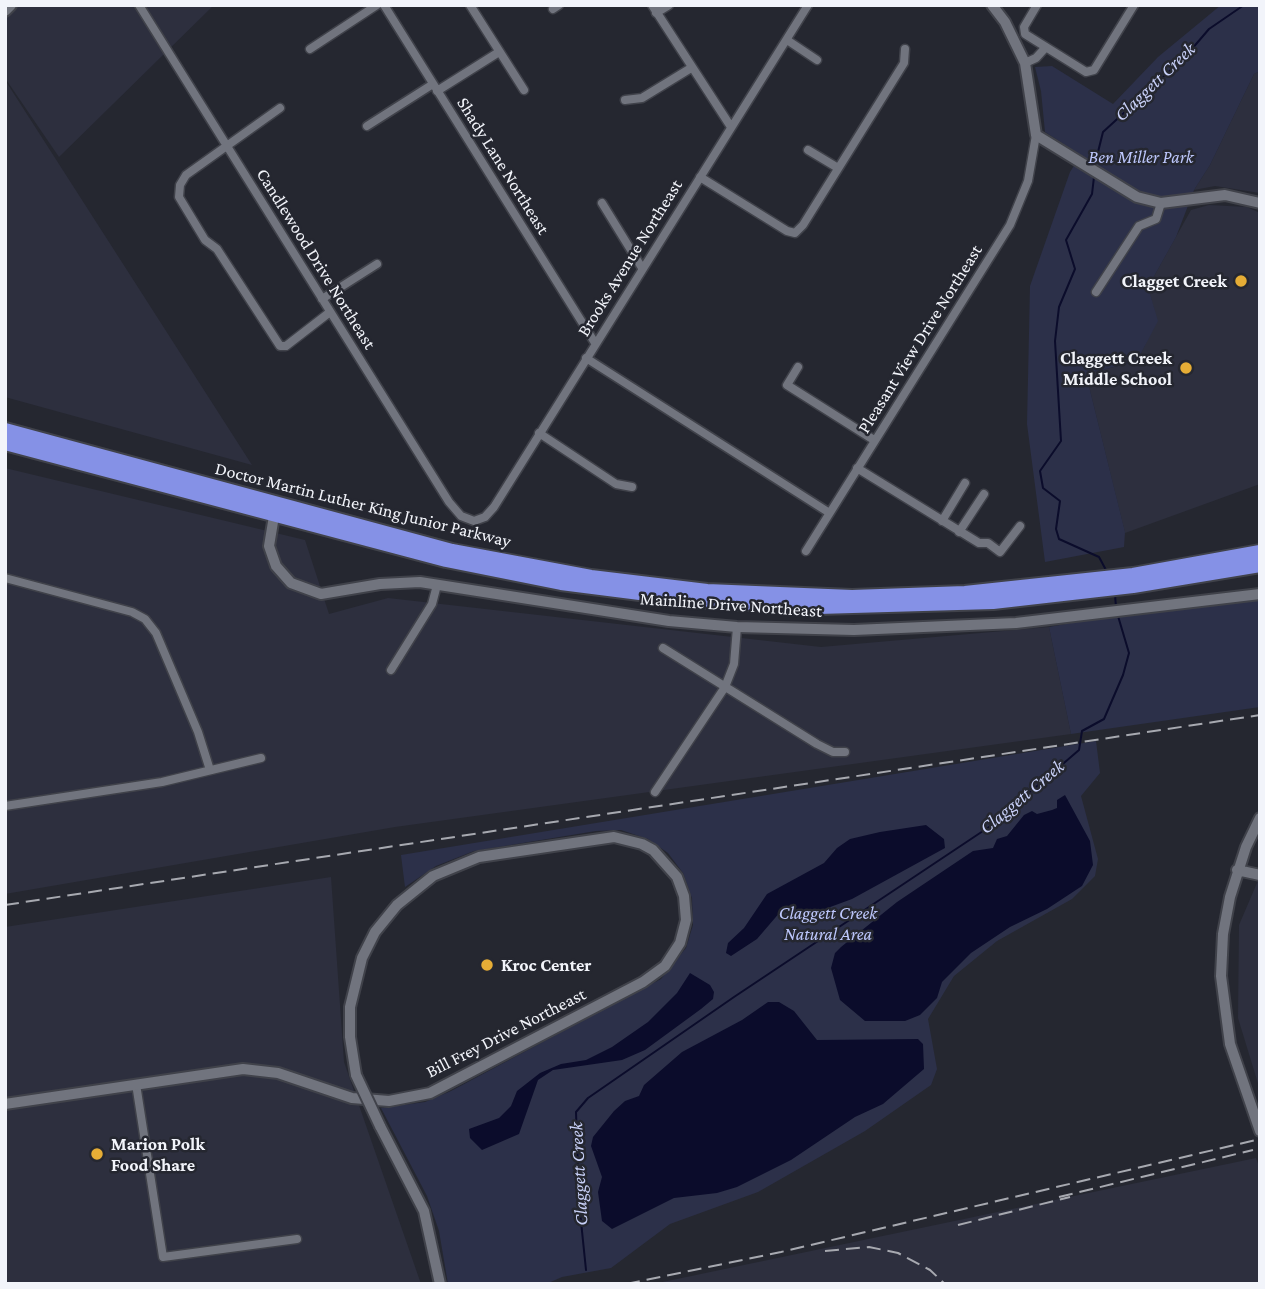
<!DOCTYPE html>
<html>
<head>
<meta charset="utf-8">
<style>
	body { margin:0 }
	#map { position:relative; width:1265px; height:1289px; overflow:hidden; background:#252730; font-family:"Crimson Pro",serif }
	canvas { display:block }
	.frame { position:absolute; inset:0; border:7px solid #f2f4fa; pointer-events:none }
</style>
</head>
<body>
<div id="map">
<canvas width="1265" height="1289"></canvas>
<div class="frame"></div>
</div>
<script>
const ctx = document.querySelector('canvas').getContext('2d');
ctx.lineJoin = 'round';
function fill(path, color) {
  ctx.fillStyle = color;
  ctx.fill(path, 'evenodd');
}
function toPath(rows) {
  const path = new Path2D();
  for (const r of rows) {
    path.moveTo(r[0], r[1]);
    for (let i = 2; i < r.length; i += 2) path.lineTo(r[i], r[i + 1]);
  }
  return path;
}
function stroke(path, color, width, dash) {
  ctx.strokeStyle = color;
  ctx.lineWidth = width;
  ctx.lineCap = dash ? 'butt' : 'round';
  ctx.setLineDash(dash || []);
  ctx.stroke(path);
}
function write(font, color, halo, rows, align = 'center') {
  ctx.font = font + ' "Crimson Pro",serif';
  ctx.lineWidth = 5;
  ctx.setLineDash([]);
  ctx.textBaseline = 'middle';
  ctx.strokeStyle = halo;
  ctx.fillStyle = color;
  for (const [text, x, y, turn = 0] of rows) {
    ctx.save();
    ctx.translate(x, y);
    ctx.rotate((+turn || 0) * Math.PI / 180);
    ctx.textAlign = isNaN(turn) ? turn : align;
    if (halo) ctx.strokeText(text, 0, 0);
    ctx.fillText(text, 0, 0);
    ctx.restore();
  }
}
fill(toPath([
	[19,5,214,5,59,157,5,78,5,19],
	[1260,71,1260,193,1215,186,1194,190,1210,165,1254,74],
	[5,80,252,465,5,397],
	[1209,205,1247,207,1260,213,1260,484,1125,533,1086,374,1137,361,1157,321,1148,287,1191,210],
	[5,468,305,540,329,614,388,598,821,647,1049,627,1071,734,395,827,5,894],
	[1260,876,1260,1090,1238,1018,1239,925],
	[331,877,344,1062,421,1284,5,1284,5,927],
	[1256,1158,1260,1169,1260,1284,653,1284]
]), '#2d2f3e');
fill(toPath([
	[1221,5,1260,5,1260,71,1254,74,1210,165,1194,190,1176,237,1148,287,1158,321,1137,361,1086,374,1125,532,1124,547,1045,562,1027,424,1030,286,1070,172,1081,155,1045,132,1041,91,1035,67,1052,66,1113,104,1158,57],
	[1260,589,1260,707,1071,734,1049,627],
	[1096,741,1100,773,1081,796,1098,859,1095,876,1072,899,997,941,954,976,928,1019,937,1069,931,1085,865,1131,758,1192,670,1224,611,1268,562,1277,546,1284,448,1284,439,1231,427,1196,381,1108,425,1102,451,1091,661,979,686,948,693,925,692,898,683,873,668,853,648,839,621,830,596,831,474,851,436,866,405,887,401,855]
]), '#2c3049');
fill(toPath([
	[1065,795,1090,841,1093,865,1082,886,1047,909,1010,927,971,953,942,982,937,998,920,1015,905,1021,865,1021,840,1000,831,968,835,953,841,947,897,902,973,851,993,848,997,839,1007,836,1024,815,1032,811,1037,814,1052,810,1057,808,1057,800],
	[926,825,944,839,945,848,852,899,803,917,781,911,757,939,731,956,726,953,728,943,744,928,767,894,824,863,837,848,850,839,880,832],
	[690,973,710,985,714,992,713,999,701,1009,645,1050,622,1060,553,1070,538,1080,519,1134,482,1150,470,1138,469,1129,499,1118,511,1106,517,1091,540,1073,561,1064,586,1060,612,1047,648,1022,677,993],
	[768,1002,779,1002,794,1011,817,1040,918,1039,923,1044,924,1069,883,1104,855,1117,791,1160,737,1187,717,1193,674,1198,612,1229,602,1221,598,1192,602,1177,591,1146,593,1137,614,1111,625,1101,639,1096,644,1085,682,1052,742,1020]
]), '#0b0c2b');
stroke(toPath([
	[1095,164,1103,132,1185,57,1209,29,1244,5],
	[1094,177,1092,194,1066,240,1075,269,1059,307,1055,341,1061,441,1040,471,1043,488,1060,501,1056,529,1059,539,1099,557,1106,570],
	[1115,595,1116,607],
	[586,1270,579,1202,576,1112,588,1098,734,997,992,825,1079,750,1082,731,1104,719,1123,675,1129,653,1118,616]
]), '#0b0c2b', 2);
const street = toPath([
	[139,5,449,502,461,516,474,521,485,517,494,507,808,5],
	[384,5,595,343],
	[470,5,524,90],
	[652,5,731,127],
	[1037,5,1024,27,1025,34,1086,72,1094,70,1134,5],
	[553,9,559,5],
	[656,13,669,5],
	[787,40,817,60],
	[310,49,377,5],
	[1025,63,1036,58,1046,47],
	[437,91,499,52],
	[625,100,642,98,691,68],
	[280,108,186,175,180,185,179,197,205,240,217,249,280,346,286,346,330,312],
	[367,126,433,84],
	[808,150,838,168],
	[700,177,787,231,795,233,803,225,904,63,905,49],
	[602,203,642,268],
	[1096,292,1139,226,1156,219,1161,203],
	[322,299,377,264],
	[586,358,828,512],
	[798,367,787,385,874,440],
	[539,433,616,484,632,487],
	[857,468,979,543,988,543,1000,552,1020,526],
	[942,521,965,483],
	[959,532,984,494],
	[806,551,1010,225,1028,181,1036,135],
	[5,578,132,612,145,619,156,633,198,732,210,770],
	[663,648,817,744,833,752,845,752],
	[391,670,432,604,437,585],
	[655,792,725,687,734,664,737,627],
	[5,806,162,782,261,758],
	[136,1084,163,1257,297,1239]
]);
const secondary = toPath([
	[992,5,1005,22,1025,63,1036,135,1137,197,1161,203,1225,195,1260,203],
	[5,11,11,5],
	[275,510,269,546,276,566,291,583,321,594,380,584,420,582,669,621,737,627,854,630,1016,623,1260,594],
	[1260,818,1246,847,1230,897,1223,934,1221,976,1230,1044,1260,1131],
	[1237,870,1260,875],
	[5,1104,243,1069,278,1073,352,1098,389,1101,430,1093,643,982,665,966,680,943,686,920,684,896,677,877,653,850,642,844,614,837,479,857,433,876,397,905,375,932,362,958,350,1007,350,1037,356,1075],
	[380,1126,424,1211,440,1284]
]);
const highway = toPath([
	[5,430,452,551,591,577,707,591,852,597,965,593,1133,575,1260,552],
	[5,443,446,560,561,583,695,600,818,607,993,602,1133,586,1260,565]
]);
stroke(street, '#40424a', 11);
stroke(secondary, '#40424a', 14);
stroke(highway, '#40424a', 18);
stroke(street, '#71747e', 8);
stroke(secondary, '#71747e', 10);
stroke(highway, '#8591e6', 14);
stroke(toPath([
	[5,905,1260,715],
	[1059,1197,1253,1150],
	[958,1225,1070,1197],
	[825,1251,869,1247,898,1253,930,1270,945,1284],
	[626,1284,781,1252,1260,1139]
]), '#a7a9b0', 2, [14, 7]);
const secondaryBridge = toPath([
	[356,1075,380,1126]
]);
stroke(secondaryBridge, '#40424a', 14, []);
stroke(secondaryBridge, '#71747e', 10);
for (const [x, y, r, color] of [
	[1241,281,7,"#e6ad36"],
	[1186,368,7,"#e6ad36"],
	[487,965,7,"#e6ad36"],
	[97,1154,7,"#e6ad36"]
]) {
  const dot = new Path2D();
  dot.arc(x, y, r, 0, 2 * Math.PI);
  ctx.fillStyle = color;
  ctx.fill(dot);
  stroke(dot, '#252730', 2.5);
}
write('italic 18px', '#bdc7fc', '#252730', [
	["Ben Miller Park",1141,157],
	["Claggett Creek",828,913],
	["Natural Area",828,934]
]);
write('18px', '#f2f4fa', '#252730', [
	["Shady Lane Northeast",503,166,58],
	["Brooks Avenue Northeast",630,258,-58],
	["Candlewood Drive Northeast",316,259,58],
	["Pleasant View Drive Northeast",920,339,-58],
	["Doctor Martin Luther King Junior Parkway",363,505,14],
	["Mainline Drive Northeast",731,605,4],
	["Bill Frey Drive Northeast",506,1033,-27]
]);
write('bold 18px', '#f2f4fa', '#252730', [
	["Clagget Creek",1227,281],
	["Claggett Creek",1172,358],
	["Middle School",1172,379],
	["Kroc Center",501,965,"left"],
	["Marion Polk",111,1144,"left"],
	["Food Share",111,1165,"left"]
], 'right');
write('italic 19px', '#c8d0f7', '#252730', [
	["Claggett Creek",1155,82,-44],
	["Claggett Creek",1022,797,-40],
	["Claggett Creek",579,1174,-93]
]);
</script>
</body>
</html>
